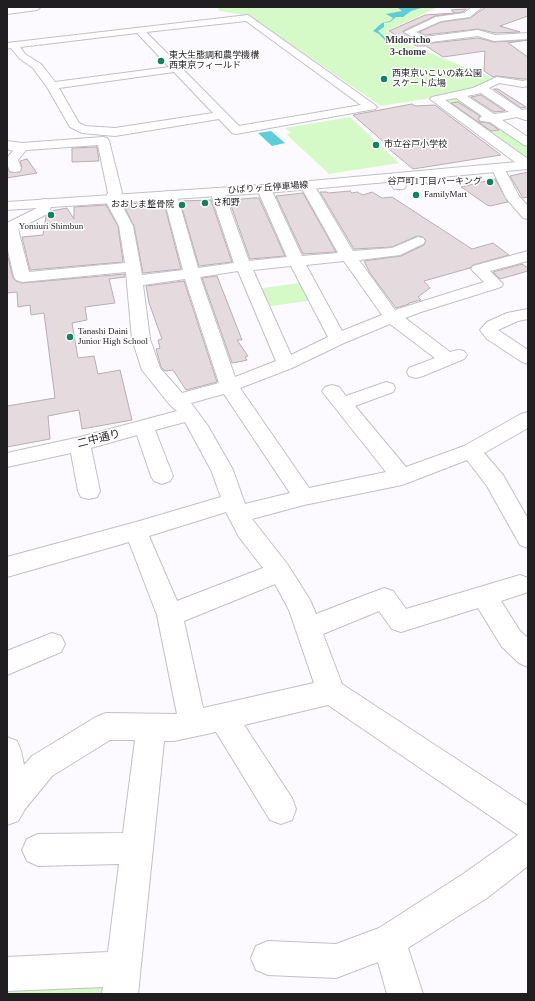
<!DOCTYPE html>
<html>
<head>
<meta charset="utf-8">
<style>
	body { margin:0 }
	#map { position:relative; width:535px; height:1001px; overflow:hidden; background:#fcfaff; font-family:"Times New Roman",serif }
	canvas { display:block }
	.frame { position:absolute; inset:0; border:8px solid #201e21; pointer-events:none }
</style>
</head>
<body>
<div id="map">
<canvas width="535" height="1001"></canvas>
<div class="frame"></div>
</div>
<script>
const ctx = document.querySelector('canvas').getContext('2d');
ctx.lineJoin = 'round';
function fill(path, color) {
  ctx.fillStyle = color;
  ctx.fill(path, 'evenodd');
}
function toPath(rows) {
  const path = new Path2D();
  for (const r of rows) {
    path.moveTo(r[0], r[1]);
    for (let i = 2; i < r.length; i += 2) path.lineTo(r[i], r[i + 1]);
  }
  return path;
}
function stroke(path, color, width, dash) {
  ctx.strokeStyle = color;
  ctx.lineWidth = width;
  ctx.lineCap = dash ? 'butt' : 'round';
  ctx.setLineDash(dash || []);
  ctx.stroke(path);
}
function write(font, color, halo, rows, align = 'center') {
  ctx.font = font + ' "Times New Roman","Noto Sans JP",serif';
  ctx.lineWidth = 3;
  ctx.setLineDash([]);
  ctx.textBaseline = 'middle';
  ctx.strokeStyle = halo;
  ctx.fillStyle = color;
  for (const [text, x, y, turn = 0] of rows) {
    ctx.save();
    ctx.translate(x, y);
    ctx.rotate((+turn || 0) * Math.PI / 180);
    ctx.textAlign = isNaN(turn) ? turn : align;
    if (halo) ctx.strokeText(text, 0, 0);
    ctx.fillText(text, 0, 0);
    ctx.restore();
  }
}
fill(toPath([
	[217,7,438,7,387,31,404,43,496,79,474,91,381,106,249,16,220,11],
	[458,95,528,142,528,165,523,166,514,162,431,99],
	[350,117,399,163,329,174,286,134,291,133,285,128],
	[306,282,315,300,264,307,256,289],
	[115,976,113,994,7,994,7,978]
]), '#d5fac7');
fill(toPath([
	[397,7,424,7,411,11,403,17,396,17,390,22,384,23,384,27,378,31,392,44,389,44,379,34,373,31,382,23,390,21,393,18,386,14,402,11],
	[271,131,285,143,272,146,258,133]
]), '#5ecdda');
const building = toPath([
	[486,7,528,7,528,16,500,26,520,32,495,33,478,29,425,35,419,32,441,22,470,18,486,7],
	[466,9,463,12,435,16,403,31,403,32,423,44,478,38,494,42,528,40,508,43,528,57,528,79,523,79,497,76,493,77,484,71,485,51,443,57,426,46,416,46,389,31,425,15,455,13,451,10,466,9],
	[494,89,498,89,526,107,521,108,494,89],
	[481,95,505,111,494,112,471,97,481,95],
	[458,102,480,116,478,119,480,122,489,123,499,130,491,131,451,103,458,102],
	[412,104,415,106,435,105,501,155,413,169,384,145,386,144,353,115,412,104],
	[97,147,99,161,72,162,72,148,97,147],
	[27,159,37,173,7,178,7,168,10,172,20,172,22,167,20,161,27,159],
	[528,172,528,197,523,198,510,176,528,172],
	[495,179,508,202,490,206,487,205,461,187,495,179],
	[350,191,352,193,357,192,363,195,372,192,382,198,392,197,472,249,493,243,509,255,473,265,470,268,424,281,430,288,418,297,421,300,409,303,409,304,396,308,370,273,364,261,401,256,424,245,426,240,423,237,417,236,392,247,354,249,320,192,327,192,328,193,350,191],
	[303,193,336,252,303,254,276,196,303,193],
	[254,198,259,198,285,256,250,259,229,200,254,198],
	[211,200,232,262,199,266,180,201,211,200],
	[144,203,144,205,164,203,181,269,143,273,134,226,123,204,144,203],
	[106,205,118,226,123,262,30,270,22,237,43,235,46,216,50,214,51,211,67,208,74,219,74,207,106,205],
	[7,253,13,278,16,281,22,283,125,274,125,277,109,279,115,303,85,307,87,320,72,323,78,358,94,356,98,374,120,370,132,420,82,429,79,410,48,416,50,439,7,447,7,406,55,398,44,313,31,315,30,305,18,307,17,292,7,293,7,253],
	[522,264,528,268,528,271,500,279,493,272,522,264],
	[217,276,242,340,237,340,248,356,245,357,247,360,243,361,232,363,202,278,217,276],
	[184,281,217,382,186,390,173,370,165,371,161,367,156,349,160,348,158,340,162,339,149,303,146,286,184,281]
]);
fill(building, '#e5dade');
stroke(building, '#b8aeb1', 1);
const minor = toPath([
	[18,7,41,7,37,10,7,14,7,8,18,7],
	[472,7,482,7,470,17,441,21,416,32,425,37,478,30,495,35,528,33,528,39,494,41,478,36,423,43,404,32,436,17,464,13,472,7],
	[248,15,375,105,377,107,375,109,236,134,232,133,219,119,115,136,82,133,70,127,47,87,33,68,19,58,11,48,7,49,7,43,248,15],
	[246,21,361,105,239,126,146,32,246,21],
	[137,33,169,67,55,82,41,64,25,54,20,47,137,33],
	[174,72,213,113,115,128,85,126,79,123,59,88,174,72],
	[497,77,523,81,528,80,528,86,523,87,499,83,489,88,522,110,528,109,528,120,525,120,517,117,502,120,528,137,528,146,524,145,490,122,481,121,479,119,482,116,456,98,445,100,528,159,528,169,523,168,430,99,432,97,473,88,497,77],
	[481,93,509,112,494,114,467,96,481,93],
	[103,137,107,138,109,141,122,193,118,198,133,226,142,275,183,270,163,195,165,192,170,191,175,192,177,195,198,268,234,263,210,192,212,189,217,188,222,189,224,192,249,261,287,257,257,189,259,186,264,185,269,186,271,189,302,256,338,253,300,185,302,182,307,181,312,182,314,185,353,251,392,248,418,237,423,238,425,241,423,244,400,255,359,260,395,310,484,282,471,269,473,266,528,251,528,261,490,271,503,284,501,287,421,312,405,318,450,352,458,350,464,351,467,355,464,359,423,376,416,378,409,376,407,372,409,368,435,358,390,324,344,343,292,368,240,388,309,488,386,472,325,395,322,391,325,387,332,385,339,387,346,396,386,382,393,384,395,388,393,392,355,406,406,467,464,446,521,414,528,412,528,428,484,453,503,475,528,519,528,548,520,545,487,486,467,460,402,485,304,505,252,519,288,565,310,600,316,614,384,588,393,591,406,609,520,575,528,578,528,592,501,601,520,631,528,638,528,667,519,663,502,647,478,608,401,632,392,629,379,611,323,634,342,684,528,806,528,866,487,898,408,948,423,994,387,994,378,962,336,978,268,975,256,970,251,958,256,946,268,941,336,944,379,928,463,874,518,835,328,705,244,725,292,798,296,809,292,820,281,824,270,820,216,732,174,741,164,741,138,994,102,994,103,987,7,991,7,957,108,952,119,864,38,866,27,861,22,850,27,839,38,834,123,833,135,740,110,740,52,776,25,809,18,821,7,825,7,737,17,741,21,751,24,765,32,756,96,717,106,713,177,714,157,615,129,542,7,577,7,557,136,522,221,497,211,470,185,422,155,430,173,476,170,481,162,484,154,481,151,476,137,435,91,448,100,491,97,497,89,499,81,497,78,491,71,453,7,467,7,453,80,437,177,411,170,405,142,370,132,339,126,272,22,282,16,280,14,277,7,246,7,223,37,208,40,200,45,199,50,200,52,203,49,213,18,229,29,272,125,263,119,226,104,198,108,193,98,145,26,150,18,160,21,168,20,171,15,172,10,171,7,164,7,158,13,151,7,149,7,141,22,143,103,137],
	[344,261,382,315,342,331,306,265,344,261],
	[291,266,328,337,291,355,253,270,291,266],
	[238,271,276,361,235,377,200,277,238,271],
	[185,279,219,383,182,393,160,368,150,339,143,285,185,279],
	[224,394,290,493,245,504,233,470,208,426,191,403,224,394],
	[226,512,239,537,263,568,177,601,149,536,226,512],
	[275,584,289,610,314,683,203,708,184,621,275,584],
	[498,165,503,166,519,196,528,206,528,219,523,218,506,198,492,169,493,166,498,165],
	[428,171,433,172,438,178,440,181,438,184,428,184,423,178,421,175,423,172,428,171],
	[393,174,398,175,404,183,406,186,404,189,394,189,388,181,386,178,388,175,393,174],
	[528,309,528,319,518,321,498,330,528,350,528,364,522,362,487,339,480,330,487,322,507,313,528,309],
	[52,633,61,636,65,644,61,652,7,675,7,651,52,633]
]);
const major = toPath([
	[528,161,528,169,278,192,7,210,7,202,278,184,528,161]
]);
stroke(minor, '#c3bfc8', 2);
stroke(major, '#c3bfc8', 2);
fill(minor, '#fff');
fill(major, '#fff');
for (const [x, y, r, color] of [
	[161,61,4,"#128260"],
	[384,79,4,"#128260"],
	[376,145,4,"#128260"],
	[490,182,4,"#128260"],
	[416,195,4,"#128260"],
	[205,203,4,"#128260"],
	[182,205,4,"#128260"],
	[51,215,4,"#128260"],
	[70,337,4,"#128260"]
]) {
  const dot = new Path2D();
  dot.arc(x, y, r, 0, 2 * Math.PI);
  ctx.fillStyle = color;
  ctx.fill(dot);
  stroke(dot, '#fff', 1.5);
}
write('9px', '#201e21', '#fff', [
	["東大生態調和農学機構",169,56],
	["西東京フィールド",169,66],
	["西東京いこいの森公園",392,74],
	["スケート広場",392,84],
	["市立谷戸小学校",384,145],
	["谷戸町1丁目パーキング",482,182,"right"],
	["FamilyMart",424,195],
	["さ和野",213,203],
	["おおしま整骨院",174,205,"right"],
	["Yomiuri Shimbun",51,227,"center"],
	["Tanashi Daini",78,332],
	["Junior High School",78,342]
], 'left');
write('9px', '#201e21', '#fff', [
	["ひばりヶ丘停車場線",268,188,-4]
]);
write('bold 10px', '#3b383f', '#fff', [
	["Midoricho",408,40],
	["3-chome",408,52]
]);
write('11px', '#201e21', '#fff', [
	["二中通り",99,439,-14]
]);
</script>
</body>
</html>
